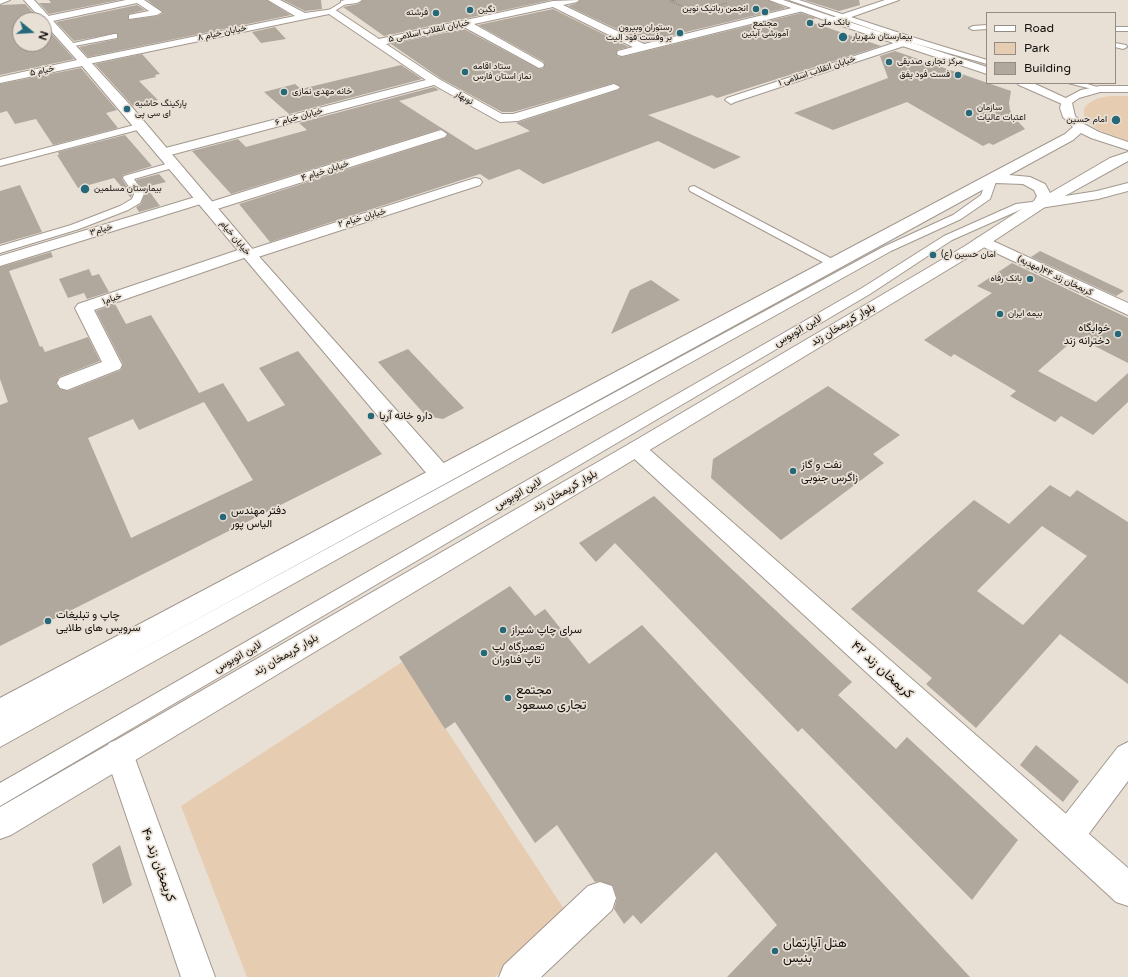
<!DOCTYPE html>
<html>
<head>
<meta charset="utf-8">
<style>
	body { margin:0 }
	#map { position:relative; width:1128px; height:977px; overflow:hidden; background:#e9e0d5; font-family:"Varela Round",sans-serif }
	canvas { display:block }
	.legend { position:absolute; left:986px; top:12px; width:130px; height:72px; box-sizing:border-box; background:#e9e0d5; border:1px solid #938c85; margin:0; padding:5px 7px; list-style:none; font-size:12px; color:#120f0c }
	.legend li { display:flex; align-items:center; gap:8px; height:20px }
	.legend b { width:20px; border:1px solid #938c85 }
	.north { position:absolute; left:12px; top:12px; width:40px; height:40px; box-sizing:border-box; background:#e9e0d5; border:1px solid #938c85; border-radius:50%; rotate:108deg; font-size:11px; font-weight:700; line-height:16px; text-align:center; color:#120f0c }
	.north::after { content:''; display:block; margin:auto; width:14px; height:18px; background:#24687a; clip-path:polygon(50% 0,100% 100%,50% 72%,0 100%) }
</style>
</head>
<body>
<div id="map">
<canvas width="1128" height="977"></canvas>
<ul class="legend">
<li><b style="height:5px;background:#fff"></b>Road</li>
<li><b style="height:11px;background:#e6ccb1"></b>Park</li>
<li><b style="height:11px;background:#b0a79d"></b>Building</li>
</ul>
<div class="north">N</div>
</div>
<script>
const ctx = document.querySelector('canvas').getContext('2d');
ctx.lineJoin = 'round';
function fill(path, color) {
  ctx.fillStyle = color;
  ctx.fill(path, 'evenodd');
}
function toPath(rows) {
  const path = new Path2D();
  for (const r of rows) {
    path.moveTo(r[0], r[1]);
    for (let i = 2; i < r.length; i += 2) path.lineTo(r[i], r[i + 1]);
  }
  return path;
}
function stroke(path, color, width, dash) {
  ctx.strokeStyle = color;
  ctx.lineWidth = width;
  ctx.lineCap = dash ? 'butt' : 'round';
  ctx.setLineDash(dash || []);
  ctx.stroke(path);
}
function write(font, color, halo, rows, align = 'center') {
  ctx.font = font + ' "Varela Round",Vazirmatn,sans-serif';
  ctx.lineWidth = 3.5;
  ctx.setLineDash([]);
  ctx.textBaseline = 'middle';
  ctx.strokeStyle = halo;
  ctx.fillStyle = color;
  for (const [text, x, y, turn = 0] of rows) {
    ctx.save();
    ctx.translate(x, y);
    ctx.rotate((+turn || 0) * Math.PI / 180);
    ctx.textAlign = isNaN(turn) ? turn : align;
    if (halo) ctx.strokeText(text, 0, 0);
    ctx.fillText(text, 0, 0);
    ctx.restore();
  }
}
fill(toPath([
	[1111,96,1128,96,1128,141,1103,132,1092,126,1084,116,1084,108,1089,103,1098,98],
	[402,662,566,912,495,977,247,977,181,806]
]), '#e6ccb1');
fill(toPath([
	[49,0,119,0,49,14,39,3,51,3],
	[147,0,267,0,291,15,88,57,79,47,117,39,118,33,74,41,56,22,137,5,145,10,129,14,128,20,157,16,163,13],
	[283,0,321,0,322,9,305,11],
	[363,0,551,0,384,36,343,7,358,4],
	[580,0,768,0,786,8,644,42,568,6,577,3],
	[804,0,859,0,860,5,839,11],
	[25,4,40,20,20,20,20,44,44,44,44,25,74,59,0,75,0,5],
	[553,9,629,47,617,50,617,56,622,57,801,13,816,18,808,21,881,46,717,98,712,95,648,115,741,157,714,169,658,141,543,184,519,169,489,180,480,174,270,242,239,204,445,138,448,134,441,129,231,194,192,151,238,139,246,147,307,130,299,123,434,87,439,90,399,101,476,150,530,131,516,123,618,90,621,87,614,83,513,112,502,112,440,78,391,44,464,29,539,69,544,68,544,62,478,25],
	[275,27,286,39,261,43,252,32],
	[895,51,1011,91,1009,103,1010,110,1013,116,1025,129,993,145,989,143,983,146,907,102,833,130,794,113,888,78,880,56],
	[142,54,160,74,155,75,156,77,139,81,158,100,133,106,95,64],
	[401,65,422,79,289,114,264,92,295,84,301,89],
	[81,68,117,110,106,113,118,128,53,145,36,119,15,124,7,111,0,113,0,84],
	[125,135,152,166,123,175,122,179,132,194,131,198,114,178,78,188,57,155,59,155,58,152],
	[159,174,166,182,146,187,160,206,139,212,136,207,141,204,145,193,136,180],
	[20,185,42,232,0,244,0,191],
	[1040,251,1124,291,1116,296,1031,257],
	[51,252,53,257,9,271,40,347,42,346,45,352,88,337,100,361,59,377,56,384,60,389,68,391,121,370,123,364,96,311,115,304,126,324,151,315,199,393,223,383,248,422,285,405,259,368,298,351,382,454,0,646,0,405,8,402,0,379,0,267],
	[204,402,253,480,131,538,88,438,133,419,139,430],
	[1012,263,1128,318,1128,363,1077,337,1038,371,1096,402,1128,373,1128,402,1093,435,1061,416,1055,422,1010,396,1016,391,954,354,951,357,924,340,992,293,977,286],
	[89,269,92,276,99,274,109,292,87,299,84,293,68,298,59,279],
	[651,280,680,300,611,334,630,290],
	[408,349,464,408,443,419,426,416,378,362],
	[828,386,900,435,873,454,884,463,781,540,711,478,713,459],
	[1050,485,1070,497,1077,490,1128,522,1128,684,1060,634,976,728,926,684,932,678,851,609,974,500,1009,524],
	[1042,526,1087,556,1023,625,977,591],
	[654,496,852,682,838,695,896,749,907,737,1018,840,972,900,802,728,798,732,615,543,596,562,579,543],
	[510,586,535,616,545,609,589,664,642,625,970,977,727,977,777,925,716,852,641,924,633,915,624,924,614,909,617,898,613,886,600,881,595,882,557,825,535,843,455,722,445,729,399,657],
	[1036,745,1079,781,1063,802,1020,765],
	[120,845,132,885,103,904,92,864]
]), '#b0a79d');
const lane = toPath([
	[0,0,10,0,0,4,0,0],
	[789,0,799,0,912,37,987,60,987,64,906,41,789,0],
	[342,2,347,3,333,12,329,12,329,10,342,2],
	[987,25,987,29,973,30,969,28,973,26,987,25],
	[1115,27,1128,27,1128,31,1115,31,1115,27],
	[114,34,117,34,117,38,69,47,65,45,114,34],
	[1115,43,1126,45,1127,47,1123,49,1115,47,1115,43],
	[1068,83,1084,83,1104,89,1100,91,1068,83],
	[142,123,145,124,145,128,0,166,0,160,142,123],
	[173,162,176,163,178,165,176,167,134,179,144,194,140,203,128,210,79,229,0,253,0,246,71,225,120,206,132,199,134,194,123,178,124,176,173,162],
	[992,176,997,179,990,199,961,219,891,251,0,747,0,726,883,247,953,215,981,195,987,179,992,176],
	[694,186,838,262,840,264,834,268,830,266,690,191,689,189,690,187,694,186],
	[1040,201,1044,202,1045,204,1044,206,1022,209,952,240,870,294,0,806,0,783,862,288,944,236,1016,204,1040,201]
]);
const street = toPath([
	[126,0,144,0,162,12,157,15,129,19,129,15,149,11,137,3,48,22,43,19,48,16,126,0],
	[268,0,280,0,305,13,334,9,379,39,553,1,579,0,577,2,563,5,644,44,800,6,805,9,803,11,622,56,618,55,617,53,618,51,633,47,553,7,474,24,543,63,544,65,543,67,539,68,464,27,386,44,439,79,502,114,513,114,614,84,620,87,618,89,518,121,500,122,434,85,163,157,158,156,156,153,158,150,426,80,329,14,84,65,79,62,84,59,295,16,268,0],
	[345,0,362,0,357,3,341,5,341,1,345,0],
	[903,40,908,43,907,45,735,102,731,104,725,100,727,98,903,40],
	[441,130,447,134,445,137,214,210,204,210,202,207,204,204,441,130],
	[475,178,480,179,482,182,480,185,255,258,244,258,94,310,122,365,120,369,67,390,60,388,57,383,60,378,102,362,75,308,78,304,241,249,252,249,475,178],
	[202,195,207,196,209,199,207,202,0,266,0,256,202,195],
	[1128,742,1128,781,1079,847,1068,852,1057,847,1052,836,1057,825,1118,747,1128,742],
	[600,882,612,886,616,898,612,910,541,977,499,977,504,965,588,886,600,882]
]);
const secondary = toPath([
	[24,0,34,0,131,106,255,252,449,469,452,475,449,481,441,483,433,481,82,66,0,83,0,77,77,60,44,23,44,20,42,20,24,0],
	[769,0,783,0,834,17,885,0,899,0,843,20,987,67,987,74,830,22,769,0],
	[1017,83,1033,83,1070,100,1072,102,1066,106,1062,104,1019,85,1017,83],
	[1128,183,1128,191,1098,199,1040,208,1035,207,1033,204,1035,201,1040,200,1097,191,1128,183],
	[982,236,1128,303,1128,315,977,244,974,241,977,238,982,236],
	[636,441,643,444,1128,868,1128,906,1116,902,629,454,626,449,629,444,636,441],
	[119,739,129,743,133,753,215,977,181,977,105,753,109,743,119,739]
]);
const primary = toPath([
	[1100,86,1128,86,1128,92,1100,92,1079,98,1072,103,1075,116,1084,124,1099,132,1128,142,1128,150,1091,138,1081,133,1073,140,1009,175,1030,177,1045,184,1050,193,1110,158,1128,152,1128,161,1045,207,977,252,643,454,11,835,0,839,0,807,629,444,965,246,1034,201,1037,196,1034,190,1023,184,995,183,0,727,0,698,1065,134,1073,127,1063,117,1060,108,1062,100,1081,90,1100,86]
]);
stroke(lane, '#a2988f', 2);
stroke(street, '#a2988f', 2);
stroke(secondary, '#a2988f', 2);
stroke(primary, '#a2988f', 2);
stroke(toPath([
	[676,0,670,1,694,11,727,3]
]), '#8e8880', 1, [1.5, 1]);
fill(lane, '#fff');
fill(street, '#fff');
fill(secondary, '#fff');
fill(primary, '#fff');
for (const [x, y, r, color] of [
	[756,9,4,"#24687a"],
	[470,10,4,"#24687a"],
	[765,12,4,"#24687a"],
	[436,13,4,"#24687a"],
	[810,23,4,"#24687a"],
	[680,33,4,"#24687a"],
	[843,37,5,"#24687a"],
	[889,62,4,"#24687a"],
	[465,72,4,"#24687a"],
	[958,75,4,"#24687a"],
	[284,92,4,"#24687a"],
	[127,109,4,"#24687a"],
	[969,113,4,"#24687a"],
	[1116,120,5,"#24687a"],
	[85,189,5,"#24687a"],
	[933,255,4,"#24687a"],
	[1030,279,4,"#24687a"],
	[1000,314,4,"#24687a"],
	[1118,334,4,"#24687a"],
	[371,416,4,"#24687a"],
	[793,471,4,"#24687a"],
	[223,517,4,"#24687a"],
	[48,621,4,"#24687a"],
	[503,630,4,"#24687a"],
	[484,653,4,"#24687a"],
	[508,698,4,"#24687a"],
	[775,951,4,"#24687a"]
]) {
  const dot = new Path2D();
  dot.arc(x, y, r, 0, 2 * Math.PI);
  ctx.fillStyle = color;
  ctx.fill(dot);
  stroke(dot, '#e9e0d5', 1.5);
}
write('9px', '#120f0c', '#e9e0d5', [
	["انجمن رباتیک نوين",748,9,"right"],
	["نگین",478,10],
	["فرشته",428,13,"right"],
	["بانک ملی",818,23],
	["مجتمع",765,24,"center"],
	["آموزشی آبتین",765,34,"center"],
	["رستوران وبیرون",672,28,"right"],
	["بر وفست فود اِلیت",672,38,"right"],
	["بیمارستان شهریار",852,37],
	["مرکز تجاری صدیقی",897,62],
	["ستاد اقامه",473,67],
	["نماز استان فارس",473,77],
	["فست فود یفق",950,75,"right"],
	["خانه مهدی نمازی",292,92],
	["پارکینگ حاشیه",135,104],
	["ای سی پی",135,114],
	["سازمان",977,108],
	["اعتبات عالیات",977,118],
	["امام حسین",1107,120,"right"],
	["بیمارستان مسلمین",94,189],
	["امان حسین (ع)",941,255],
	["بانک رفاه",1022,279,"right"],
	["بیمه ایران",1008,314]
], 'left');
write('9px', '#120f0c', '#e9e0d5', [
	["خیابان انقلاب اسلامی ۵",429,31,-12],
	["خیابان خیام ۸",222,33,-12],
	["۵ خیام",42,71,-12],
	["خیابان انقلاب اسلامی ۱",817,71,-18],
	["نوبهار",464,98,30],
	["خیابان خیام ۶",299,117,-15],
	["خیابان خیام ۴",325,171,-18],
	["خیابان خیام ۲",362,218,-16],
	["خیام۳",101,230,-17],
	["خیابان خیام",235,238,50],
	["کریمخان زند ۴۴(مهدیه)",1055,276,25],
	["۱خیام",112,299,-19]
]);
write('11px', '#120f0c', '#e9e0d5', [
	["بلوار کریمخان زند",843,325,-31],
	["لاین اتوبوس",798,331,-30],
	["بلوار کریمخان زند",565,491,-30],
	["لاین اتوبوس",518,494,-30],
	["بلوار کریمخان زند",286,655,-30],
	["لاین اتوبوس",238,657,-30]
]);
write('11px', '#120f0c', '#e9e0d5', [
	["خوابگاه",1110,328,"right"],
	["دخترانه زند",1110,341,"right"],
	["دارو خانه آریا",379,416],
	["نفت و گاز",801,465],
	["زاگرس جنوبی",801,478],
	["دفتر مهندس",231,511],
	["الیاس پور",231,524],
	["چاپ و تبلیغات",56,615],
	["سرویس های طلایی",56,628],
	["سرای چاپ شیراز",511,630],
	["تعمیرگاه لپ",492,647],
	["تاپ فناوران",492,660]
], 'left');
write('13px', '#120f0c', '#e9e0d5', [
	["کریمخان زند ۴۲",882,670,42],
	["کریمخان زند ۴۰",158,865,70]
]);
write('13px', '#120f0c', '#e9e0d5', [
	["مجتمع",516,691],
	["تجاری مسعود",516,706],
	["هتل آپارتمان",783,944],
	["بنیس",783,959]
], 'left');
</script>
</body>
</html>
